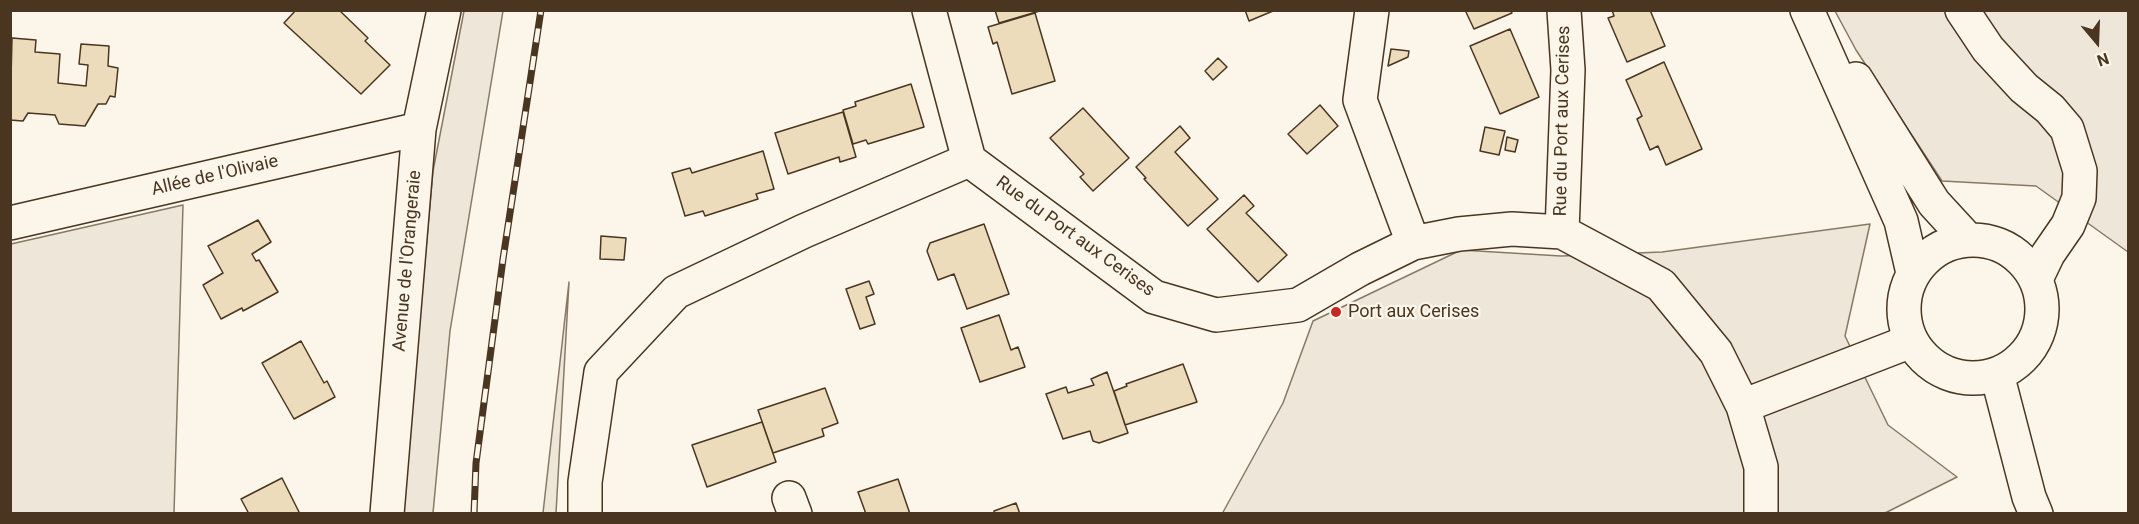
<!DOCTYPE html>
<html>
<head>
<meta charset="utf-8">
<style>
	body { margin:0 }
	#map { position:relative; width:2139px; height:524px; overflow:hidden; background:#fbf6e9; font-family:Roboto,sans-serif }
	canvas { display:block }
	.frame { position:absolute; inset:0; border:12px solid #4a3520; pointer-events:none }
	.north { position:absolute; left:2067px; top:12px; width:60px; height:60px; -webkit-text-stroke:4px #fbf6e9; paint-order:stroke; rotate:161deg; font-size:16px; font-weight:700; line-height:24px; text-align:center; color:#4a3520 }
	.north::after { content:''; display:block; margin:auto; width:21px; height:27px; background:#4a3520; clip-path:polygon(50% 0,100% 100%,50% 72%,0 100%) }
</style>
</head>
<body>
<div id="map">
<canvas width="2139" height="524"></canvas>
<div class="frame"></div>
<div class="north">N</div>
</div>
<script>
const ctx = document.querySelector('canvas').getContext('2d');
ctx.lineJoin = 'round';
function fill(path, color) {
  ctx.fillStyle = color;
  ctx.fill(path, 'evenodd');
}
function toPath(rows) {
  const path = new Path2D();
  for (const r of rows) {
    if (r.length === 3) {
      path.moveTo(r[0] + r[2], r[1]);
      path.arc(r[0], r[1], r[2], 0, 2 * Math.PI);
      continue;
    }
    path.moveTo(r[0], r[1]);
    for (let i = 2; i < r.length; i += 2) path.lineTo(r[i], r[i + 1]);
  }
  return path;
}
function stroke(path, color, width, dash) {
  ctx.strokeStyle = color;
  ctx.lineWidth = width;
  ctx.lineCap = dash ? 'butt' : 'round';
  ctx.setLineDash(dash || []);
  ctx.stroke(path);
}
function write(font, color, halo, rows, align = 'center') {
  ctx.font = font + ' Roboto,sans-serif';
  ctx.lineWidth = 4.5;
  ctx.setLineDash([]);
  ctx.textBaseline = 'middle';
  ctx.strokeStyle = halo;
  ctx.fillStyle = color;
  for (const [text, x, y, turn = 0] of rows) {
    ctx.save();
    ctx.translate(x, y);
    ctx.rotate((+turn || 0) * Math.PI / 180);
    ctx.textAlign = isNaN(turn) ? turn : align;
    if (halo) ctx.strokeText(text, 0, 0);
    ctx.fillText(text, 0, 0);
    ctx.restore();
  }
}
const green = toPath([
	[464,11,503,11,450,331,433,513,402,514,433,171,464,11],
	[1835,11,2128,11,2128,252,2036,186,1942,181,1856,50,1835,11],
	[183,205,174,513,11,513,11,244,183,205],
	[1870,224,1845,336,1888,425,1957,477,1885,513,1222,514,1283,403,1313,321,1461,250,1561,256,1662,252,1870,224],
	[569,282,556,513,543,513,569,282]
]);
fill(green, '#ede6d9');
stroke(green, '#887966', 1.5);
const building = toPath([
	[296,10,339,10,368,38,365,41,390,65,361,94,284,23,296,10],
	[995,10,1043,10,999,23,995,10],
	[1245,10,1273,10,1273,11,1249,21,1245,10],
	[1465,10,1510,10,1512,13,1474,29,1465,10],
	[1612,10,1650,10,1665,46,1627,62,1608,18,1614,16,1612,10],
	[1035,13,1055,81,1012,94,997,42,993,44,988,27,1035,13],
	[1510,29,1539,97,1500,114,1470,46,1510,29],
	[12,38,36,40,35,52,60,54,58,83,86,86,88,65,79,64,81,44,109,46,108,66,118,68,115,97,110,96,106,104,98,104,85,126,59,124,55,115,28,113,23,121,10,120,12,38],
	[1391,49,1409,51,1408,57,1388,66,1391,49],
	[1218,58,1227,67,1213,80,1205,71,1218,58],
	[1664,62,1702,149,1666,165,1658,146,1650,150,1637,119,1642,116,1626,80,1664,62],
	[911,84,924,127,868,144,866,140,853,144,843,110,856,106,855,102,911,84],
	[1320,105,1338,126,1307,154,1288,134,1320,105],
	[1083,108,1129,158,1093,191,1080,177,1084,174,1050,138,1083,108],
	[843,112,856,157,840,162,839,157,788,174,775,133,843,112],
	[1180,126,1190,138,1175,152,1218,199,1188,226,1144,179,1146,178,1136,167,1180,126],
	[1485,127,1505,131,1499,155,1480,151,1485,127],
	[1507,137,1518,140,1515,152,1505,150,1507,137],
	[763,151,774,189,756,194,758,199,705,216,703,211,685,216,672,173,690,168,692,173,763,151],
	[1244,195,1254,206,1246,213,1287,255,1258,282,1207,229,1244,195],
	[258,220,271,242,252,254,256,261,259,260,278,292,243,311,242,308,221,319,203,285,223,273,208,246,258,220],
	[984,224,1009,294,967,309,954,274,938,280,927,251,930,243,984,224],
	[601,236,626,238,624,260,600,259,601,236],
	[869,281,874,294,866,297,875,324,860,329,846,289,869,281],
	[999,315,1011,350,1018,347,1025,367,980,382,961,328,999,315],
	[301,341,324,383,327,381,335,397,294,419,262,363,301,341],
	[1183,364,1197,402,1125,425,1114,391,1127,386,1126,384,1183,364],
	[1107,372,1128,433,1099,443,1093,441,1090,431,1063,439,1046,394,1066,387,1068,393,1094,385,1091,379,1107,372],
	[825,388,838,423,822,429,824,436,773,453,758,410,825,388],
	[762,422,776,462,707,487,692,445,762,422],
	[282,478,300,514,249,514,241,499,282,478],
	[898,479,910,514,866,514,858,492,898,479],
	[1016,503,1020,514,994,514,994,511,1016,503]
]);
fill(building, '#ecdcbc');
stroke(building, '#4a3520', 1.5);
const minor = toPath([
	[929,10,969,160],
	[1372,10,1360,100,1413,243],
	[1962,10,1988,49,2024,88,2050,109,2067,129,2080,171,2079,198,2068,225,2048,254,2036,279],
	[10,223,419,129],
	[1562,232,1568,70,1564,10],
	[1743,406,1911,341],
	[789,498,795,514],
	[387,514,419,129,444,10],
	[585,514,585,482,601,372,676,292,804,231,969,160,1154,297,1216,315,1298,305,1360,269,1413,243,1459,234,1512,229,1562,232,1661,285,1716,352,1743,406,1761,467,1761,514]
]);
const major = toPath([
	[1807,10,1901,221,1913,273],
	[1856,79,1934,203,1968,240],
	[1973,309,69],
	[1997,374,2029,497,2036,514]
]);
stroke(minor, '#4a3520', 36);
stroke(major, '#4a3520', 36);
stroke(minor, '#fbf6e9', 33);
stroke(major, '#fbf6e9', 33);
const rail = toPath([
	[474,514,476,463,503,259,541,10]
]);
stroke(rail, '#4a3520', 7);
stroke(rail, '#fbf6e9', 4.5, [14]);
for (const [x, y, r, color] of [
	[1336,312,6,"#c62828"]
]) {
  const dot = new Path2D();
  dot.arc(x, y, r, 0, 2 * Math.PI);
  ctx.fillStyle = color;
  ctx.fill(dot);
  stroke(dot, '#fbf6e9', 2);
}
write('18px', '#4a3520', '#fbf6e9', [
	["Rue du Port aux Cerises",1563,121,-89],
	["Allée de l'Olivaie",215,176,-13],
	["Rue du Port aux Cerises",1075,237,36],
	["Avenue de l'Orangeraie",408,261,-85]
]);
write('18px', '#4a3520', '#fbf6e9', [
	["Port aux Cerises",1348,312]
], 'left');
</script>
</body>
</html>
